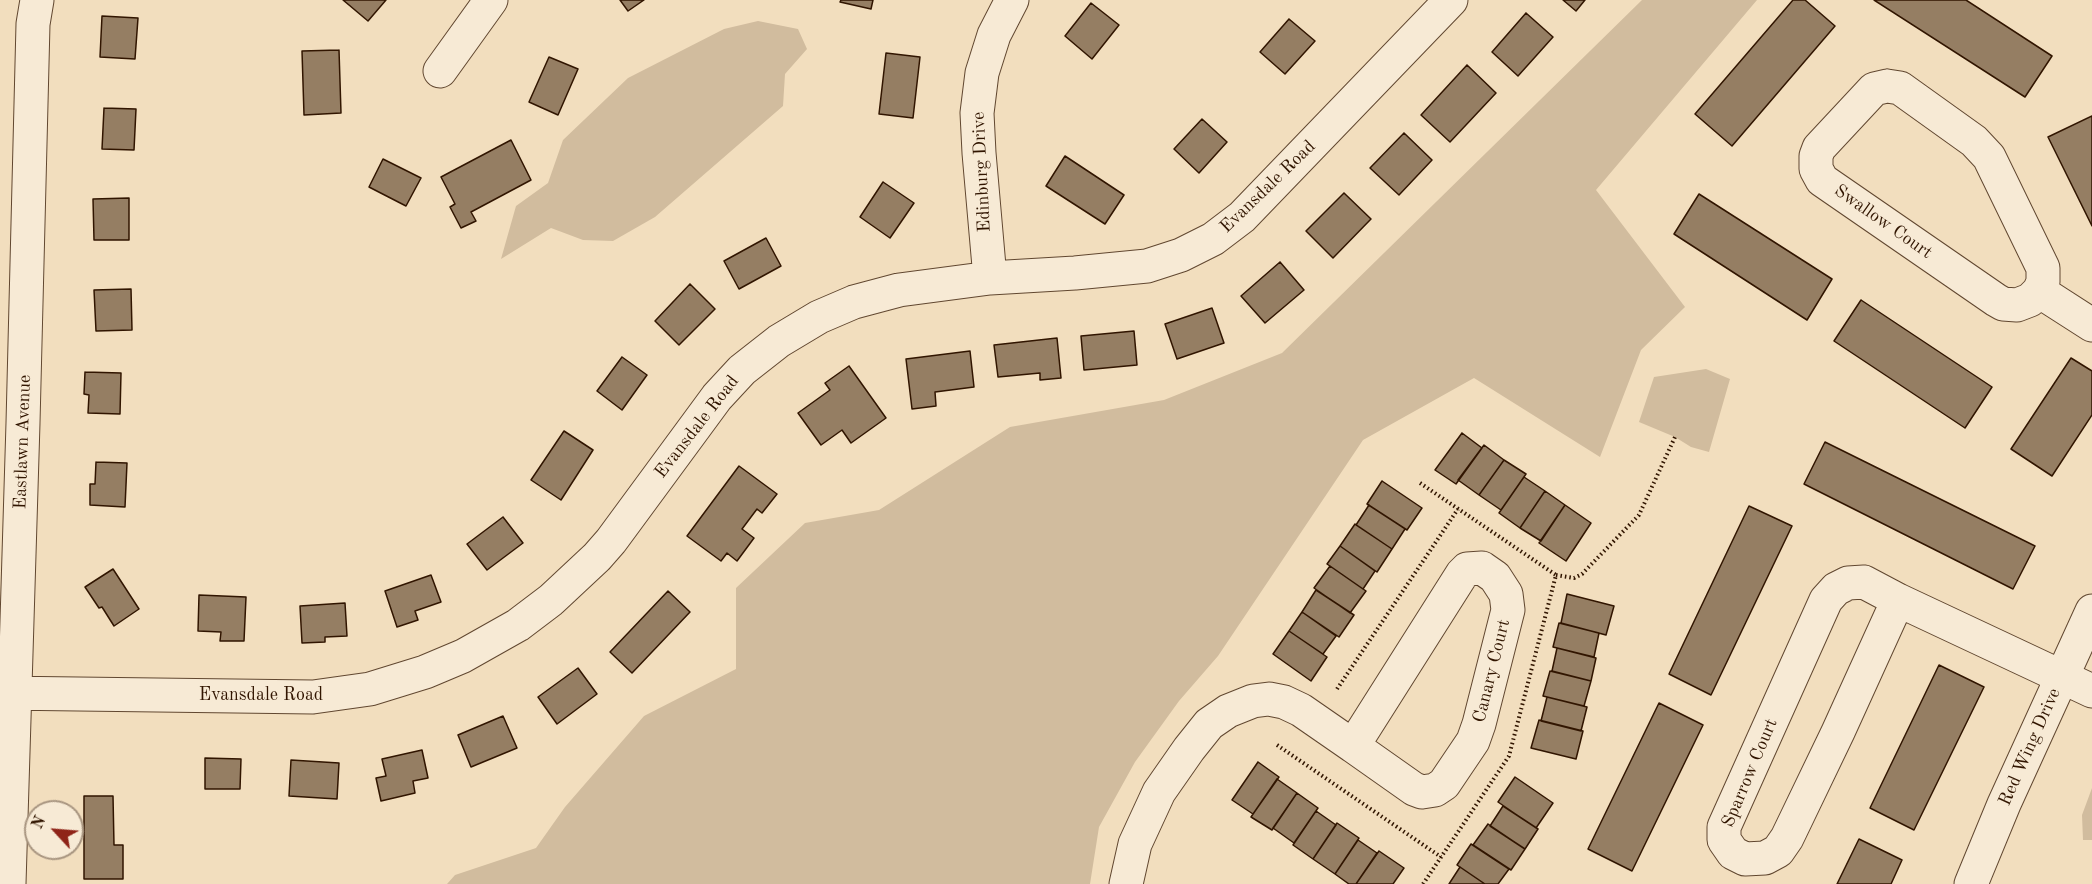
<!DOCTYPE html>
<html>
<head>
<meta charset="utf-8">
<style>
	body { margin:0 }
	#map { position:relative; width:2092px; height:884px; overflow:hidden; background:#f2debe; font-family:"Old Standard TT",serif }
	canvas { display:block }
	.north { position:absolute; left:24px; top:800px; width:60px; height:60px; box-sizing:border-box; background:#f7ead5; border:2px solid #a89580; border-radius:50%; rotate:296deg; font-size:16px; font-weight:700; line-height:24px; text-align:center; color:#311500 }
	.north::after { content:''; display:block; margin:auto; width:21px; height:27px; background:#8f2418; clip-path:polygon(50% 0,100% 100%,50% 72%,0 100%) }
</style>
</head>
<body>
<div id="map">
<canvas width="2092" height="884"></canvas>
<div class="north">N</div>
</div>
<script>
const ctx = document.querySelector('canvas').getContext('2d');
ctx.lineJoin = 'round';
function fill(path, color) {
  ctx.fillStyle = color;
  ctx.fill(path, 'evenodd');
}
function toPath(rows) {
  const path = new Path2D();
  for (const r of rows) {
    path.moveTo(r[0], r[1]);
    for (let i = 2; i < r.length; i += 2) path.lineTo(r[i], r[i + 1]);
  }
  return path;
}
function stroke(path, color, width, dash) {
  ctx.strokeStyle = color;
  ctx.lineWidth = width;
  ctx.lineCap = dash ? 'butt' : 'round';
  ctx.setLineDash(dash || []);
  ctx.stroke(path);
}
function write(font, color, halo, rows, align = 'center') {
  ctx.font = font + ' "Old Standard TT",serif';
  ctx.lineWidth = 4.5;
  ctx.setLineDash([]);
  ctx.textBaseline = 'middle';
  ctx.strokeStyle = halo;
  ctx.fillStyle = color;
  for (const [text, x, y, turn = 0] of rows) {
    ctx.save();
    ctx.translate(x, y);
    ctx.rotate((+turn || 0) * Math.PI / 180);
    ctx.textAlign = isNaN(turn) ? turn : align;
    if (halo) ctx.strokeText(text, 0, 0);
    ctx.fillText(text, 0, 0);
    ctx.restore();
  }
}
fill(toPath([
	[1642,0,1757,0,1596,190,1685,307,1641,350,1600,457,1474,378,1363,440,1218,656,1179,701,1135,762,1099,827,1090,884,447,884,455,875,536,848,565,807,644,716,736,669,736,588,805,523,879,510,1010,427,1164,400,1282,353],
	[758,21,798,29,807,49,785,74,783,106,655,217,613,241,583,240,551,228,501,259,516,206,548,183,563,140,628,78,724,29],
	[1706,369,1730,379,1709,452,1691,447,1675,437,1639,422,1654,377],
	[2092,788,2092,840,2083,840,2082,815]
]), '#d1bc9e');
const building = toPath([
	[343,0,386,0,368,21,343,0],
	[620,0,644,0,628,11,620,0],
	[841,0,873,0,871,9,840,2,841,0],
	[1563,0,1585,0,1576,11,1563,0],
	[1793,0,1805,0,1835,26,1732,146,1695,114,1793,0],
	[1874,0,1966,0,2052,56,2025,97,1874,0],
	[1091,3,1119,25,1092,59,1065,36,1091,3],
	[1526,13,1553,37,1518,76,1492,52,1526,13],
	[102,16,138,18,135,59,100,57,102,16],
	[1289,19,1315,41,1285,74,1260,52,1289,19],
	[339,50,341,113,304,115,302,51,339,50],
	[886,53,920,57,913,118,879,114,886,53],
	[549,57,578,69,558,115,529,102,549,57],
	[1467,65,1496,93,1450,142,1421,115,1467,65],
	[104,108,136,109,134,150,102,149,104,108],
	[2092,116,2092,226,2048,137,2092,116],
	[1202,119,1227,142,1199,173,1174,149,1202,119],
	[1404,133,1432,160,1399,195,1370,168,1404,133],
	[511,140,531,180,471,212,476,221,461,228,450,207,455,204,441,177,511,140],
	[1065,156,1124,195,1105,224,1046,186,1065,156],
	[383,159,421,178,406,206,369,187,383,159],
	[883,182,914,203,890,238,860,217,883,182],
	[1344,193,1371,219,1333,258,1306,231,1344,193],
	[1699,194,1832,279,1807,320,1674,234,1699,194],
	[129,198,129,240,94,240,93,199,129,198],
	[766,238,781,266,739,289,724,261,766,238],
	[1280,262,1304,290,1265,323,1241,296,1280,262],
	[690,284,715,309,679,345,655,321,690,284],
	[131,289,132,330,96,331,94,290,131,289],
	[1861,300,1992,387,1965,428,1834,341,1861,300],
	[1212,308,1224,343,1177,359,1165,324,1212,308],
	[1134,331,1137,365,1084,370,1081,336,1134,331],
	[1057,338,1061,378,1040,380,1040,373,998,377,994,345,1057,338],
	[970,351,974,387,935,392,936,406,912,409,906,359,970,351],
	[622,357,647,375,622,410,597,391,622,357],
	[2071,358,2092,371,2092,415,2052,476,2011,449,2071,358],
	[849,366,886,418,851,443,842,430,821,445,798,413,830,390,825,383,849,366],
	[85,372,121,373,120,414,88,413,89,395,84,394,85,372],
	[564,431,593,450,561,500,531,480,564,431],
	[1462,433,1482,448,1456,484,1435,470,1462,433],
	[1825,442,2035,546,2013,589,1804,484,1825,442],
	[1484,445,1504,460,1479,495,1458,480,1484,445],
	[1504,460,1526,474,1501,510,1479,495,1504,460],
	[96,462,127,463,125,507,90,505,90,484,95,484,96,462],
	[739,466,777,494,762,513,757,509,742,529,754,538,737,561,727,553,721,561,687,536,739,466],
	[1524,477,1545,491,1520,528,1499,513,1524,477],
	[1382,481,1422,508,1407,530,1367,504,1382,481],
	[1545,491,1565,505,1541,541,1520,528,1545,491],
	[1369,505,1405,529,1392,549,1356,525,1369,505],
	[1565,505,1591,523,1566,561,1539,543,1565,505],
	[1749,506,1792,526,1711,695,1669,674,1749,506],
	[503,517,523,543,487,570,467,544,503,517],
	[1355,524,1392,549,1377,572,1340,546,1355,524],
	[1340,546,1375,571,1363,589,1327,564,1340,546],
	[1330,566,1366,591,1350,613,1314,588,1330,566],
	[113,569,139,609,114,626,102,607,99,608,85,587,113,569],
	[431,575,441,602,415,611,418,620,397,627,385,591,431,575],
	[1316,590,1354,615,1339,637,1302,612,1316,590],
	[668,591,690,612,632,673,610,652,668,591],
	[1567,594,1614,606,1606,635,1561,623,1567,594],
	[199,595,246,597,244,641,220,641,221,632,198,631,199,595],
	[345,603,347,636,325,637,325,642,302,643,300,606,345,603],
	[1302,612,1336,636,1323,654,1289,631,1302,612],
	[1559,623,1599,633,1594,657,1553,647,1559,623],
	[1289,631,1327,657,1311,681,1273,654,1289,631],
	[1557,648,1596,658,1591,681,1552,671,1557,648],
	[1939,665,1984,687,1914,830,1870,808,1939,665],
	[578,668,597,694,557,724,538,697,578,668],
	[1550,671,1591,681,1584,706,1543,696,1550,671],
	[1547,697,1587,707,1581,731,1541,721,1547,697],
	[1659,703,1703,725,1632,871,1588,849,1659,703],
	[503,716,517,748,471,767,458,735,503,716],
	[1539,720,1583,731,1576,759,1531,748,1539,720],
	[422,750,428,778,413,781,415,793,381,801,376,778,386,776,382,759,422,750],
	[205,758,241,759,240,789,205,789,205,758],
	[291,760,339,763,337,799,289,796,291,760],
	[1258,762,1279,777,1253,814,1232,800,1258,762],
	[1515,777,1553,803,1536,828,1498,802,1515,777],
	[1277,779,1297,793,1272,830,1251,817,1277,779],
	[1297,793,1318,808,1294,843,1273,828,1297,793],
	[84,796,113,796,114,845,123,845,123,879,84,879,84,796],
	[1503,806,1538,829,1525,849,1490,826,1503,806],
	[1316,811,1336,825,1313,859,1293,845,1316,811],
	[1337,823,1359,838,1335,874,1313,859,1337,823],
	[1488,824,1525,849,1511,870,1473,845,1488,824],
	[1859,839,1902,860,1891,884,1837,884,1859,839],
	[1358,840,1377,853,1356,884,1349,884,1335,874,1358,840],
	[1471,844,1509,869,1498,884,1485,884,1457,865,1471,844],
	[1379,851,1404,868,1393,884,1356,884,1379,851],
	[1460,867,1485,884,1449,884,1460,867]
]);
fill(building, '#957e63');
stroke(building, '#311500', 1.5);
const minor = toPath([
	[440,71,491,0],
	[1887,86,1900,88,1974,141,1989,157,2043,268,2043,282,2039,291,2030,300,2017,305,2003,304,1996,300,1822,180,1816,169,1816,156,1819,148,1874,89,1887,86],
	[990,278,979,153,977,113,982,73,994,35,1012,0],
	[2039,291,2092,325],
	[1482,568,1495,577,1506,594,1508,610,1479,724,1473,741,1444,784,1435,790,1422,792,1414,789,1353,746,1462,574,1467,569,1482,568],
	[1864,582,1898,600,1838,732,1787,838,1778,851,1765,858,1745,859,1733,853,1724,840,1724,827,1826,600,1836,589,1848,583,1864,582],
	[1898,600,2092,691],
	[0,693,313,697,370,689,425,672,463,656,518,625,551,600,597,557,611,541,717,397,742,370,779,341,819,317,854,302,899,290,990,278,1075,273,1147,266,1181,255,1213,239,1242,217,1451,0],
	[9,884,23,423,33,24,37,0],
	[1126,884,1135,844,1159,792,1189,749,1209,724,1228,711,1253,701,1269,699,1284,702,1301,710,1353,746],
	[1971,884,2004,804,2092,611]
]);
stroke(minor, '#614730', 35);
stroke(toPath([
	[1420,483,1556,575,1509,756,1423,884],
	[1556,575,1574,578,1582,574,1639,515,1675,437],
	[1337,689,1458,509],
	[1277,745,1441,857]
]), '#311500', 4, [1.5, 3]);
stroke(minor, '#f7ead5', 33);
write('18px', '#311500', '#f7ead5', [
	["Edinburg Drive",982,172,-93],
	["Evansdale Road",1268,187,-44],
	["Swallow Court",1883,222,35],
	["Evansdale Road",697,427,-52],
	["Eastlawn Avenue",23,442,-88],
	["Canary Court",1492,671,-76],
	["Evansdale Road",261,695],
	["Red Wing Drive",2030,747,-66],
	["Sparrow Court",1750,773,-67]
]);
</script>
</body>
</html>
